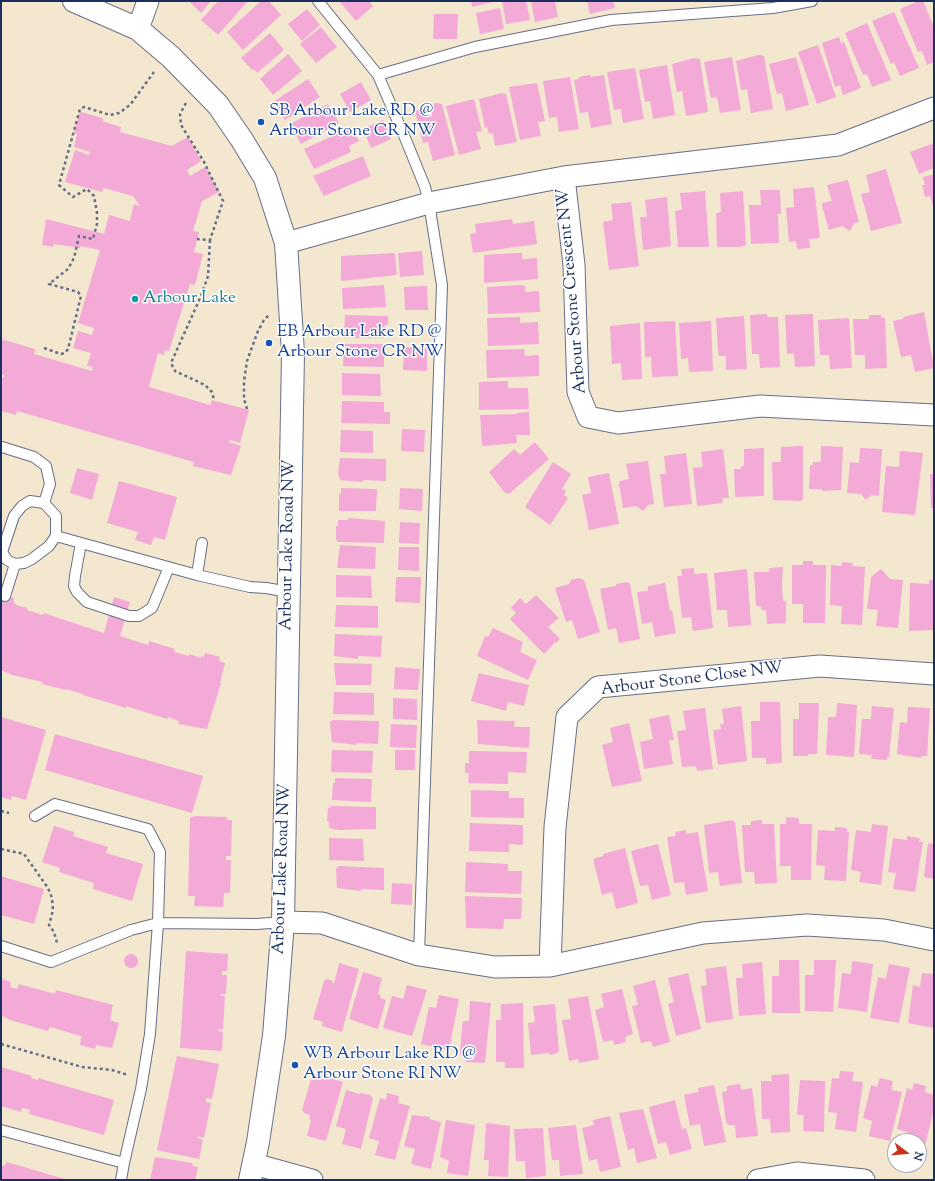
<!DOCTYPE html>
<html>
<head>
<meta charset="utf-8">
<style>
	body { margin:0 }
	#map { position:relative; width:935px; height:1181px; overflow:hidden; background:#f3e7cf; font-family:"Sorts Mill Goudy",serif }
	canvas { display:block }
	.frame { position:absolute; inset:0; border:2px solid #1b2f5e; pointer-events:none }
	.north { position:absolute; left:887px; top:1133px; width:40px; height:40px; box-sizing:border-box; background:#fff; border:1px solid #a4acbf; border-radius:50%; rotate:106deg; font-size:11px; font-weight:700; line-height:16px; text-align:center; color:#1b2f5e }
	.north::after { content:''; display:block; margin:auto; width:14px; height:18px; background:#c8321e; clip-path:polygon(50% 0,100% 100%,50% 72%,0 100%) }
</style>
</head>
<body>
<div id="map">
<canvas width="935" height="1181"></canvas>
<div class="frame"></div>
<div class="north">N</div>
</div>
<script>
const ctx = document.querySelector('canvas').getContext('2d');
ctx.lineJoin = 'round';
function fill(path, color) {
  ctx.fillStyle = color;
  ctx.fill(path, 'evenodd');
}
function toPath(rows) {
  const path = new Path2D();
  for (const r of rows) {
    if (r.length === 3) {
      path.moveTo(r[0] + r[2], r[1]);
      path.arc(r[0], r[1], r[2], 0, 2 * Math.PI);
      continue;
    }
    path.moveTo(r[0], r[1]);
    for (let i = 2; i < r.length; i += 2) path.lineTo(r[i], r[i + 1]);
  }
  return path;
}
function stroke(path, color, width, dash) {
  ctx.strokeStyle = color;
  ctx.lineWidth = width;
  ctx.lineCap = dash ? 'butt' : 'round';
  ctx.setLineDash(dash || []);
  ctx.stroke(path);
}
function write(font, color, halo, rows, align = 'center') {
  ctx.font = font + ' "Sorts Mill Goudy",serif';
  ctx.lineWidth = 3;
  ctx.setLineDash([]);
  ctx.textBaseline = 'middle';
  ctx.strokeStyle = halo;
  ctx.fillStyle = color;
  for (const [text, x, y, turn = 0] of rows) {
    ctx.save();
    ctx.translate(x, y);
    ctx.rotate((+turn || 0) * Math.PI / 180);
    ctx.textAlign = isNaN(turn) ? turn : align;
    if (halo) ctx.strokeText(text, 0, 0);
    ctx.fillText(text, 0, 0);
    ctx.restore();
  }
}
fill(toPath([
	[189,1,211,1,201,13],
	[218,1,247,2,218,35,201,20],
	[261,1,269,1,281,15,243,50,227,32],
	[339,1,369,1,373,6,356,21],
	[471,1,492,1,492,2,472,7],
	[502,1,526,1,530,20,506,24],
	[531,1,555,1,558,17,535,22],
	[587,1,613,1,615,8,590,14],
	[919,1,923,1,934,27,934,62,927,65,922,51,918,52,900,9],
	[500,8,504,29,480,34,476,13],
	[307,9,320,25,302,41,288,24],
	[894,12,919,68,900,76,894,62,891,64,872,21],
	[434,14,458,14,457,39,433,39],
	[867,23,891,80,872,87,867,74,863,75,845,33],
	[321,27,337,47,316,63,300,44],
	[270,33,284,50,257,73,254,69,252,70,241,58],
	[839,37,841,43,844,42,861,88,843,95,840,85,835,87,822,43],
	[818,45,836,97,817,104,798,52],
	[288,54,302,71,273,95,260,79],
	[758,55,764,56,773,109,751,113,747,89,741,90,736,61],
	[732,57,741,110,720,113,717,97,711,98,710,94,704,62],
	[796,57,809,105,786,111,782,93,777,94,776,90,769,64],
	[694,58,700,59,708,112,686,116,682,91,677,92,672,64],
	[667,65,675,115,653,119,650,101,645,102,639,70],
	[635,68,644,119,623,123,621,109,614,110,607,72],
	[590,75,591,77,604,75,612,124,591,128,588,112,580,113,574,80,579,79,579,77],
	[570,77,579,129,559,132,557,117,549,118,543,81],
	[308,79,320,97,285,120,273,102],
	[361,82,371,100,350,112,340,94],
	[537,83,545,121,538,122,541,136,520,140,509,87],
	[502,93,506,94,517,142,495,146,493,133,489,134,487,127,485,128,479,99],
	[474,99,482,131,476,132,481,149,459,155,446,106],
	[436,103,442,104,455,155,433,161,428,142,423,143,415,111],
	[328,104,339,123,301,144,290,124],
	[80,112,103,118,102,121,121,127,120,132,172,146,188,137,201,161,187,170,190,176,205,167,219,192,202,201,193,231,199,232,194,252,203,254,195,285,190,284,169,351,165,350,164,355,158,353,149,387,210,405,212,400,249,410,240,443,230,440,229,442,241,446,231,475,193,466,194,462,17,411,16,415,1,411,1,377,3,378,4,375,1,374,1,339,35,349,34,354,92,371,93,367,87,366,91,353,73,348,78,331,92,335,94,328,78,323,100,250,81,246,80,248,54,244,53,247,42,245,46,219,104,234,109,215,130,221,134,204,140,206,133,196,104,188,102,192,65,182,75,150,89,155,90,152,74,147,77,134,74,133],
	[383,120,391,139,371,148,363,129],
	[352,127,359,141,349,146,351,152,314,169,304,149],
	[934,143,934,168,919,174,910,152],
	[363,156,371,176,324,196,313,176],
	[886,169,902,223,871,231,861,194,870,192,866,175],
	[934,174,934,205,933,206,930,196,925,197,922,185,925,185,923,177],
	[848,180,859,222,854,223,850,231,842,226,829,230,822,206,822,203,832,201,827,185],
	[814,187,820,238,809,239,810,248,797,249,796,241,789,242,786,208,794,207,793,189],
	[760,190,780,190,781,214,778,214,779,243,751,244,749,205,761,205],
	[705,191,709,247,678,247,675,211,682,210,680,193],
	[743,191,746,245,740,247,717,247,716,213,721,212,720,193],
	[667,197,671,246,643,250,640,217,647,217,645,200],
	[631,202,639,266,609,270,603,222,613,220,611,204],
	[512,219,513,224,534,221,537,244,473,253,470,234,476,233,475,224],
	[422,251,424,275,400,277,398,253],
	[395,253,397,275,341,281,341,256],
	[517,253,522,253,522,259,537,258,538,279,484,283,484,255],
	[384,285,386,307,343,309,342,288],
	[520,285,525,286,525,292,539,291,540,312,488,314,487,287],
	[427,286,428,310,405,310,404,287],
	[924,312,934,368,915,372,911,355,901,357,893,321,903,319,903,317],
	[767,314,767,317,778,317,780,367,760,368,759,354,752,354,750,315],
	[813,314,815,366,795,367,794,353,787,354,785,315],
	[345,315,388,316,388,325,385,325,384,338,344,338],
	[869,315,881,315,881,318,885,318,887,368,865,369,865,355,855,355,853,319,869,319],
	[744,316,747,369,726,370,726,356,719,356,718,350,716,318],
	[520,317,520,323,538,322,539,344,488,346,487,318],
	[849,318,852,368,830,369,829,355,820,355,818,320],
	[675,321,678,376,652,377,651,357,645,357,644,322],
	[711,321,713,371,689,372,688,358,681,359,679,323],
	[640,323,642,379,622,380,621,363,612,364,610,326],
	[344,344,384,344,384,367,343,366],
	[404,347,427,348,427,371,403,370],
	[524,349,525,356,539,355,539,376,487,378,486,350],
	[342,373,380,374,381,396,342,395],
	[508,381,508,388,528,388,529,409,479,410,479,382],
	[342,401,384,402,384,412,390,412,390,424,341,423],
	[529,412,530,435,516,435,517,443,482,446,480,415,517,414,516,413],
	[402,429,425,430,424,452,401,451],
	[341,430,373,431,373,453,340,452],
	[535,442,549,459,509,494,504,492,489,472,514,449,520,455],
	[803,446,803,498,802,501,773,500,772,462,781,462,781,447],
	[821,446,843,447,841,490,822,491,822,489,809,489,810,465,813,465,813,462,821,462],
	[764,448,764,496,735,497,734,469,741,469,741,466,744,466,744,449],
	[860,448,882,449,879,496,872,495,866,500,861,494,847,493,850,462,859,463],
	[723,449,729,498,722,498,723,503,697,506,693,468,703,467,701,452],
	[900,451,923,453,915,515,882,512,886,466,899,467],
	[686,453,692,504,664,507,660,474,666,474,664,456],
	[340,458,386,459,386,481,363,480,363,482,340,480,338,473],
	[648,461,654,504,648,505,643,511,636,506,623,508,619,484,620,481,629,479,626,464],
	[553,462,571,474,562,489,566,491,564,495,568,498,550,525,525,507],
	[77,468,99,474,92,500,70,493],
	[609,473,619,524,589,530,582,495,591,493,588,477],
	[930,474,934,474,934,508,931,508],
	[119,481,177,497,165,540,154,537,151,545,135,540,138,532,107,523],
	[341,488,377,489,376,511,339,511,339,494,341,494],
	[400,488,423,489,422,511,399,509],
	[348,518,385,521,384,543,338,542,336,540,336,526,338,526,338,520,348,520],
	[400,522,420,523,419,544,399,543],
	[340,545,376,547,375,569,337,568],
	[399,547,419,547,419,571,398,570],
	[803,561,813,561,813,565,826,565,825,623,803,623,803,604,792,604,792,565,803,565],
	[842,562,853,563,852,566,865,567,862,625,841,624,842,606,830,605,831,565,842,566],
	[783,567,782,585,783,601,786,601,786,623,767,624,766,610,761,610,761,606,756,606,754,572,769,572,769,568],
	[694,568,694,574,707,573,713,628,693,631,691,617,682,618,677,576,682,576,681,569],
	[747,569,751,625,728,627,727,610,717,610,714,573],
	[881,569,890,579,903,580,898,628,876,626,878,610,867,609,871,577],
	[336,575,371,576,372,598,336,597],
	[396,577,421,577,420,603,395,602],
	[579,578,584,580,600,632,578,639,572,620,566,622,555,588,569,584,571,580],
	[929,580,934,580,934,630,909,631,910,583,929,584],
	[628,582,630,584,640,639,619,643,616,628,608,630,600,589,616,586,616,584],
	[665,583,670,611,672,610,676,633,655,637,652,622,642,624,637,592,648,591,648,586],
	[1,595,14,598,14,602,16,605,27,608,27,610,43,615,44,613,104,633,114,597,130,602,120,636,148,645,149,641,175,649,174,652,189,656,189,654,201,658,201,656,204,657,205,653,220,657,219,661,225,663,220,683,221,683,207,729,178,724,179,721,168,717,167,719,126,706,126,708,83,695,83,694,66,689,66,690,42,684,43,682,12,675,1,670],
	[536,595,559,618,548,627,560,639,556,643,555,642,544,654,510,619,516,613,511,608,520,598,526,604],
	[336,605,378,606,378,628,335,627],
	[493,628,523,642,520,652,537,660,528,680,477,656,485,636,488,637],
	[335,634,382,636,381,657,358,656,358,659,334,656],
	[334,663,372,664,371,685,336,685],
	[395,667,420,669,418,690,394,689],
	[479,673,529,685,524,706,508,702,506,711,471,701],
	[334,692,374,693,374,715,333,714],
	[393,698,417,699,417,720,393,719],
	[760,702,780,702,782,763,766,764,766,758,752,758,751,721,760,721],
	[799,703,819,703,817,754,808,754,808,756,793,756,793,719,799,719],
	[837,703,857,705,854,757,826,755,828,717,836,717],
	[741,706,747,761,718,765,713,730,721,729,720,724,724,724,722,709],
	[872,706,894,708,889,757,887,757,887,760,871,759,872,755,859,754,862,719,871,719],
	[908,707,930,708,927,756,921,756,921,758,897,754,900,722,907,723],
	[705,708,713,769,697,771,696,766,682,767,677,731,686,730,683,711],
	[669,715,674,740,669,740,673,764,644,769,640,742,653,739,649,719],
	[1,717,46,730,26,800,12,796,11,800,1,797],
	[333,720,379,721,378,744,356,743,356,745,332,742,330,722],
	[477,720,515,721,514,727,530,727,529,748,478,744],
	[629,723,642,781,612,787,602,745,613,742,610,728],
	[391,724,417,725,416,748,390,747],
	[55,734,203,776,192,813,45,770],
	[332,750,373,751,372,773,331,772],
	[395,750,415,750,415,770,395,770],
	[469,751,527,752,526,773,508,772,508,784,468,783,469,773,465,773,465,763,469,763],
	[335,778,372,779,371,802,332,800,333,783,335,783],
	[471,790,504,791,509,791,509,798,524,798,524,818,471,817],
	[330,806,376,807,376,829,339,830,329,828,329,821,327,821,328,808,330,808],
	[195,816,227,817,227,820,232,820,231,856,226,856,226,860,231,860,230,893,224,893,223,907,194,906,195,896,188,896,190,818],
	[786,817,799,818,799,824,812,824,811,880,791,880,791,866,780,866,780,824,786,824],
	[733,820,733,822,735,822,742,883,720,886,718,872,709,873,704,825],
	[762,820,762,824,774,824,777,883,755,884,754,872,745,872,742,825,751,825,751,821],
	[470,823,523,825,523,845,509,844,509,852,469,851],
	[872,824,888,826,881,885,859,882,861,872,851,870,856,830,871,832],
	[54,826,74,832,73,836,108,847,106,853,143,864,132,901,93,889,94,883,59,872,60,868,42,862],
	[835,827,847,828,847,832,849,832,846,881,824,880,825,866,816,865,818,830,835,831],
	[686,830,686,834,698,832,708,891,686,895,684,882,674,883,667,837,676,836,675,832],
	[907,836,920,838,919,842,923,842,915,892,893,889,896,873,888,872,893,838,907,840],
	[329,838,363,839,364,861,329,860],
	[928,843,934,844,934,879,924,877],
	[658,844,671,895,652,900,648,885,640,886,631,851],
	[625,848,638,903,616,909,612,892,602,895,593,859,603,856,603,854],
	[466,862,508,864,508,871,522,871,521,894,465,892],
	[338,866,384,868,384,890,361,889,361,891,337,888,336,868,338,868],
	[1,876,44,889,34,924,1,915],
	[392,883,412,884,412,905,391,904],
	[465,896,522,898,521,919,504,919,503,929,466,928],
	[186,951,228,954,227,971,222,971,222,975,227,975,226,994,221,994,221,996,225,996,223,1030,219,1029,218,1031,223,1032,222,1051,180,1048],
	[131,961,7],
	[779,960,799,960,800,1013,772,1013,772,976,779,976],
	[814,960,836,960,833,1012,805,1011,805,975,814,975],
	[852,961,873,964,867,1012,838,1008,842,973,851,974],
	[762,962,766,1014,739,1016,736,978,743,978,742,964],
	[339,963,359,969,342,1032,322,1026,323,1022,313,1019,324,981,327,979,332,981,334,984],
	[889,964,910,968,899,1023,870,1018,878,977,886,979],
	[726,966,733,1019,706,1023,701,986,707,985,705,969],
	[363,972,382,978,378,994,381,995,380,998,386,1000,378,1029,349,1019],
	[688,973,701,1029,676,1036,668,1004,674,1002,668,978],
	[922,973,934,974,934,1028,908,1023,913,985,920,987],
	[1,979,11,982,10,987,17,989,19,984,55,994,56,990,113,1005,110,1020,119,1023,112,1048,96,1045,95,1049,80,1045,81,1036,50,1027,48,1031,7,1019,8,1018,1,1016],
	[655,980,670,1042,653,1047,651,1041,641,1043,632,1006,638,1005,633,986],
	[407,985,427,990,412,1036,383,1028,392,996,403,999],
	[622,989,633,1034,625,1037,626,1042,614,1045,613,1040,603,1042,595,1010,604,1007,601,994],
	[439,995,459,999,449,1050,421,1044,429,1007,436,1008],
	[588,996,599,1059,579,1063,578,1059,569,1061,562,1020,571,1019,568,999],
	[470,1001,491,1003,485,1063,466,1062,467,1056,460,1055,462,1026,463,1021,469,1021],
	[523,1003,524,1068,505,1068,505,1062,496,1062,496,1020,501,1020,501,1004],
	[555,1004,559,1052,551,1055,548,1053,531,1055,528,1023,535,1022,533,1006],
	[177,1056,219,1064,212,1099,206,1098,206,1102,211,1103,204,1138,198,1136,198,1138,203,1140,199,1159,157,1150],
	[1,1067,32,1076,31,1078,38,1080,38,1078,114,1100,104,1135,29,1114,30,1110,22,1108,21,1112,1,1106],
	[840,1071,854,1072,852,1081,863,1082,856,1132,835,1129,837,1113,828,1112,832,1078,839,1079],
	[315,1074,343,1082,326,1141,307,1136,311,1120,309,1119,310,1115,304,1113,302,1110,312,1076],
	[789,1074,790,1132,771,1133,770,1119,762,1119,761,1081,772,1081,771,1075],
	[880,1078,893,1081,891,1090,902,1092,890,1141,869,1136,872,1121,863,1118,871,1085,877,1087],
	[800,1080,825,1081,824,1132,803,1131,804,1115,797,1115],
	[914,1083,926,1086,925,1092,934,1095,934,1109,924,1150,919,1149,919,1141,905,1141,907,1132,897,1129,907,1088,912,1090],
	[740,1084,741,1090,752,1088,758,1136,736,1138,735,1125,728,1125,726,1122,722,1092,727,1091,727,1086],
	[714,1085,726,1142,704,1146,700,1124,690,1126,684,1095,699,1092,698,1088],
	[346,1090,359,1094,361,1093,370,1095,373,1098,361,1149,342,1144,346,1129,336,1126],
	[387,1093,399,1096,398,1103,410,1106,395,1160,375,1155,379,1141,369,1138,380,1098,386,1100],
	[675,1100,682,1129,686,1128,692,1149,670,1155,666,1142,658,1144,649,1107],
	[643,1109,657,1158,637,1163,634,1148,628,1150,619,1113],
	[412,1115,430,1117,429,1119,441,1122,431,1169,411,1164,415,1149,404,1146],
	[610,1116,621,1167,600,1172,597,1159,589,1161,582,1128,594,1125,593,1120],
	[446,1120,475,1125,468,1176,447,1173,449,1161,440,1157],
	[486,1123,510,1126,508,1177,488,1176,489,1160,484,1160],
	[576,1125,583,1174,560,1176,559,1160,552,1160,548,1128],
	[543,1128,546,1176,526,1178,525,1161,516,1161,514,1129],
	[155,1157,193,1163,192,1166,198,1167,195,1180,150,1180],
	[7,1162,68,1180,1,1180,1,1165,4,1166]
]), '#f3aad6');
const service = toPath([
	[318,1,378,75,408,145,425,187,429,203,442,285,419,955],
	[378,75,475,47,611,20,773,8,812,1],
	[2,447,34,457,46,466,50,484,44,503],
	[56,536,49,546,32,559,24,563,15,564,7,560,2,552,14,516,22,506,30,501,44,503,56,516,56,536,197,575,250,587,266,588,289,592],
	[81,543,75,576,74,586,77,592,87,602,129,616,139,616,152,608,169,567],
	[197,575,202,543],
	[5,596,15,564],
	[1,946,51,962,131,930,158,923,257,924,283,922],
	[1,1130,124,1163,141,1089,150,1034,158,923,160,852,148,829,55,804,35,816],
	[121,1180,124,1163]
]);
const minor = toPath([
	[138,29,148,1],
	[564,177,574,265,578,392,588,417,618,423,760,406,934,415],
	[286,243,429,203,564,177,838,145,934,108],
	[283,922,322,923,419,955,495,967,550,966,703,933,807,925,884,930,934,940],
	[550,966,555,827,567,717,598,687,820,666,934,674],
	[254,1164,312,1180],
	[758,1180,797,1173,864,1180]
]);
const tertiary = toPath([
	[74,1,138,29,171,57,218,105,242,140,265,178,286,243,293,353,283,922,274,1036,258,1142,250,1180]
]);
stroke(service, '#676f86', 12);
stroke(minor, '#676f86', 23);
stroke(tertiary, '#676f86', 24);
stroke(toPath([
	[186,103,180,114,181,125,204,162,223,201,210,240,197,239],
	[210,240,208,276,201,296,171,363,175,371,205,385,212,392,214,400],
	[44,348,61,354,65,353,68,349,81,296,78,292,49,284,68,269,74,258,79,236,93,239,97,224,97,213,94,196,87,189,73,197,59,185,80,109,84,107,110,115,119,113,130,105,154,72],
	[247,409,244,399,244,381,247,361,258,331,264,320,269,315],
	[1,811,9,813],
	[1,849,24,854,48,888,52,898,53,910,49,925,54,932,57,943],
	[1,1044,82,1067,112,1070,128,1075]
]), '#676f86', 2.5, [3, 3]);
stroke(service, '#fff', 10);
stroke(minor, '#fff', 21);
stroke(tertiary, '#fff', 22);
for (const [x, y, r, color] of [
	[261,122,4,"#1a4fb4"],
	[135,299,4,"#0f9aa8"],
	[269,343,4,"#1a4fb4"],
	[295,1065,4,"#1a4fb4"]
]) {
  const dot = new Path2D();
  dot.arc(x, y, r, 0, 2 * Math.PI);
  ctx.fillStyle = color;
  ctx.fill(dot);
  stroke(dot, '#fff', 1.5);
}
write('17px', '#164399', '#fff', [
	["SB Arbour Lake RD @",269,112],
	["Arbour Stone CR NW",269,132],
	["EB Arbour Lake RD @",277,333],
	["Arbour Stone CR NW",277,353],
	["WB Arbour Lake RD @",303,1055],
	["Arbour Stone RI NW",303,1075]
], 'left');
write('17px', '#1b2f5e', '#fff', [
	["Arbour Stone Crescent NW",573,291,-95],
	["Arbour Lake Road NW",289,545,-89],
	["Arbour Stone Close NW",692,680,-7],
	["Arbour Lake Road NW",283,869,-88]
]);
write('17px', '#0d838f', '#fff', [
	["Arbour Lake",143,299]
], 'left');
</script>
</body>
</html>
